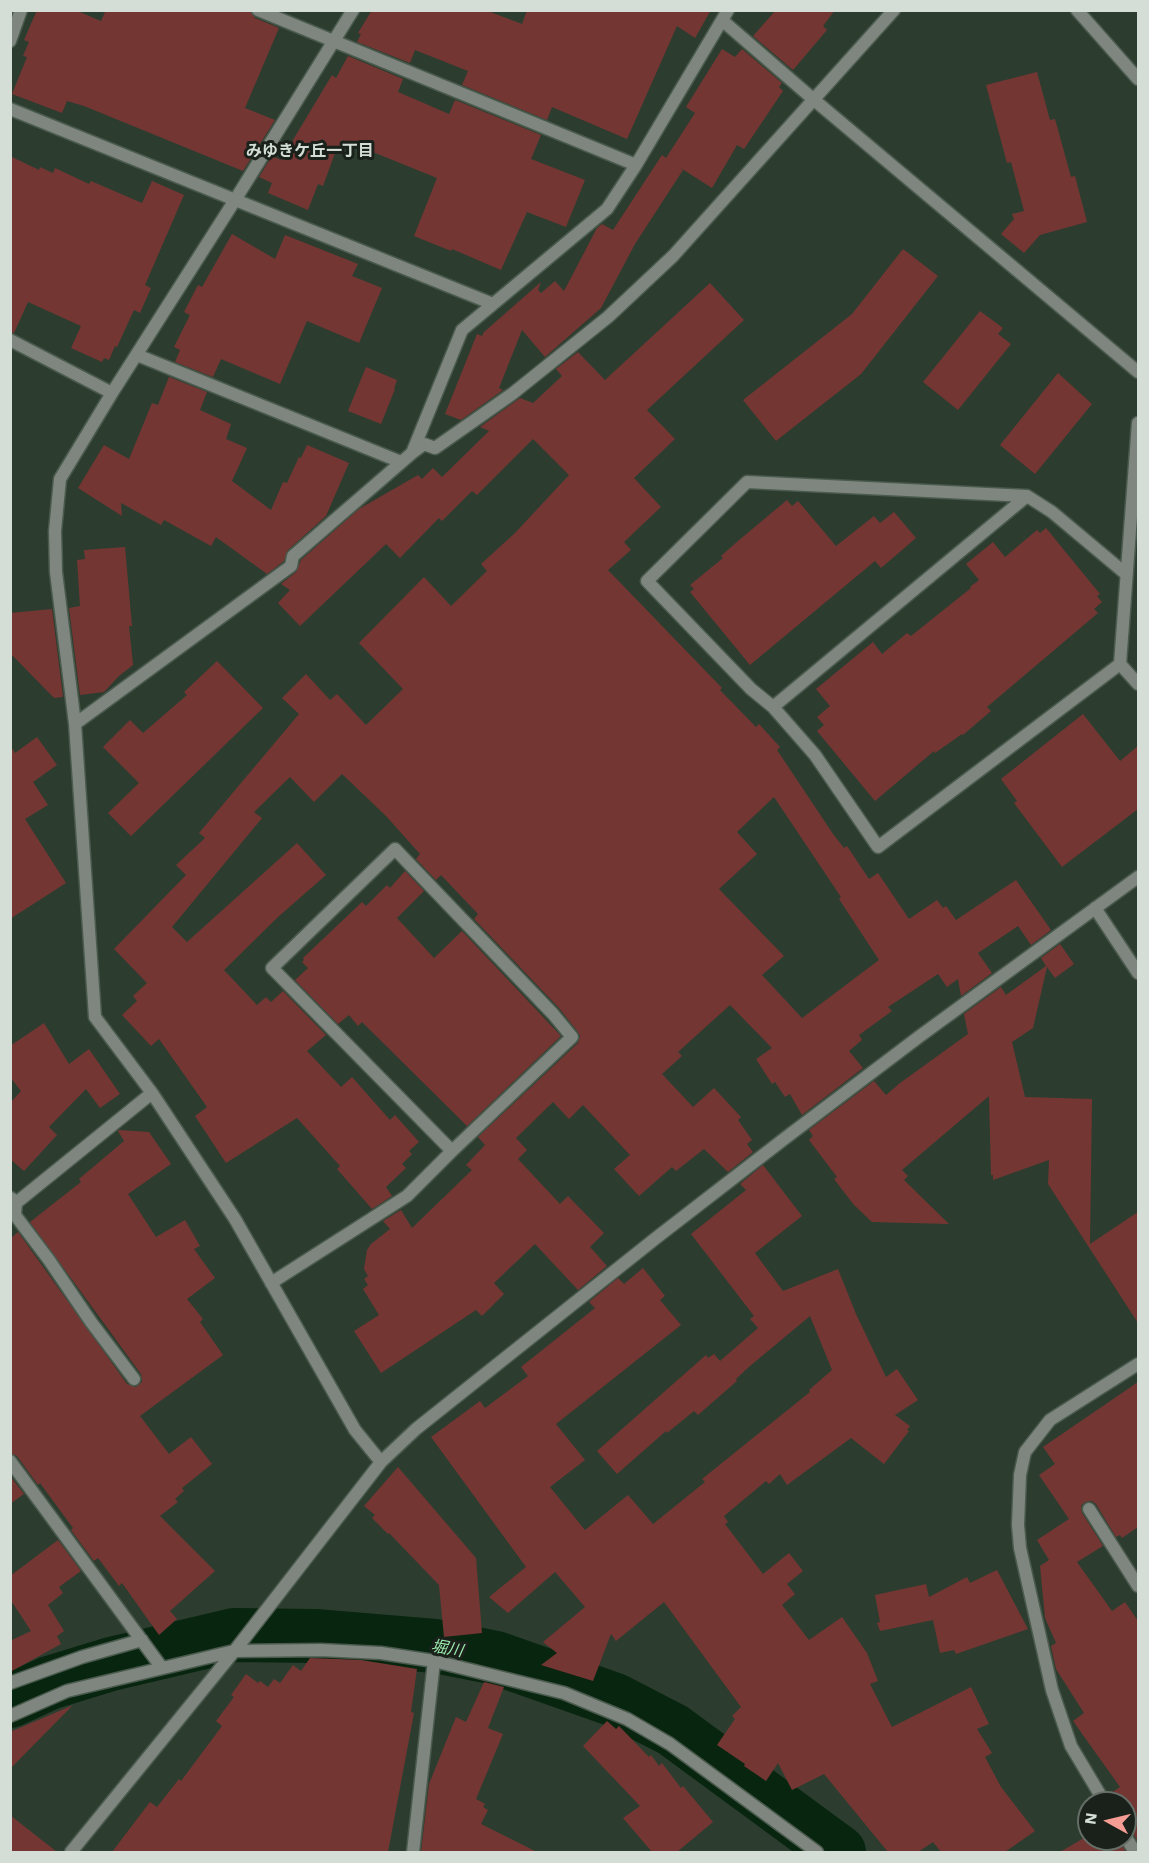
<!DOCTYPE html>
<html>
<head>
<meta charset="utf-8">
<style>
	body { margin:0 }
	#map { position:relative; width:1149px; height:1863px; overflow:hidden; background:#2c3d2f; font-family:"Work Sans",sans-serif }
	canvas { display:block }
	.frame { position:absolute; inset:0; border:12px solid #d4ded6; pointer-events:none }
	.north { position:absolute; left:1077px; top:1791px; width:60px; height:60px; box-sizing:border-box; background:#1a211b; border:2px solid #646d66; border-radius:50%; rotate:278deg; font-size:16px; font-weight:700; line-height:24px; text-align:center; color:#d4ded6 }
	.north::after { content:''; display:block; margin:auto; width:21px; height:27px; background:#f59c95; clip-path:polygon(50% 0,100% 100%,50% 72%,0 100%) }
</style>
</head>
<body>
<div id="map">
<canvas width="1149" height="1863"></canvas>
<div class="frame"></div>
<div class="north">N</div>
</div>
<script>
const ctx = document.querySelector('canvas').getContext('2d');
ctx.lineJoin = 'round';
function toPath(rows) {
  const path = new Path2D();
  for (const r of rows) {
    path.moveTo(r[0], r[1]);
    for (let i = 2; i < r.length; i += 2) path.lineTo(r[i], r[i + 1]);
  }
  return path;
}
function stroke(path, color, width, dash) {
  ctx.strokeStyle = color;
  ctx.lineWidth = width;
  ctx.lineCap = dash ? 'butt' : 'round';
  ctx.setLineDash(dash || []);
  ctx.stroke(path);
}
function fill(path, color) {
  ctx.fillStyle = color;
  ctx.fill(path, 'evenodd');
}
function write(font, color, halo, rows, align = 'center') {
  ctx.font = font + ' "Work Sans","Noto Sans JP",sans-serif';
  ctx.lineWidth = 6;
  ctx.setLineDash([]);
  ctx.textBaseline = 'middle';
  ctx.strokeStyle = halo;
  ctx.fillStyle = color;
  for (const [text, x, y, turn = 0] of rows) {
    ctx.save();
    ctx.translate(x, y);
    ctx.rotate((+turn || 0) * Math.PI / 180);
    ctx.textAlign = isNaN(turn) ? turn : align;
    if (halo) ctx.strokeText(text, 0, 0);
    ctx.fillText(text, 0, 0);
    ctx.restore();
  }
}
stroke(toPath([
	[10,1701,49,1683,111,1664,234,1635,315,1636,435,1646,496,1658,615,1700,673,1730,839,1852]
]), '#082510', 54);
fill(toPath([
	[37,10,75,10,101,21,106,10,250,10,255,18,279,28,245,108,275,120,243,171,84,106,67,101,62,113,12,94,27,57,23,56,29,42,24,40],
	[372,10,485,10,522,24,527,10,711,10,695,38,677,26,627,139,552,107,547,120,462,85,468,71,415,50,410,63,357,42,361,34,358,33],
	[776,10,835,10,823,26,827,30,793,70,753,36],
	[722,49,735,57,742,49,782,83,779,87,783,91,744,149,737,145,712,188,679,167,683,170,635,244,601,308,545,357,522,330,499,388,503,390,461,420,445,414,477,334,482,336,484,332,541,282,538,290,541,293,555,281,564,291,597,228,602,224,613,230,662,155,666,158,695,113,686,107],
	[348,56,403,79,398,92,449,114,455,100,541,135,531,159,585,180,566,227,527,212,501,270,452,249,451,251,414,236,437,178,343,140,337,154,335,153,323,186,318,184,308,210,268,193,272,183,259,177,272,156,281,160,332,75,336,78],
	[1037,72,1050,120,1055,119,1071,177,1075,176,1087,222,1040,235,1024,253,1001,234,1014,219,1012,214,1024,211,1011,162,1007,163,986,85],
	[10,156,39,170,40,167,53,173,55,168,89,184,91,181,142,203,152,181,184,195,145,285,151,288,140,313,134,310,117,347,115,346,109,360,104,358,102,362,71,348,81,326,28,302,14,333,10,332],
	[232,234,275,259,285,235,358,264,352,276,382,288,359,343,307,321,280,384,221,359,213,377,175,362,180,350,174,347,190,315,184,312,198,285,202,287],
	[903,249,938,276,861,374,776,441,743,400,852,314],
	[710,283,744,320,647,410,675,439,634,478,661,507,624,542,631,550,608,570,722,688,720,690,756,727,759,724,780,747,777,750,833,834,844,848,847,846,869,879,878,873,909,919,937,900,943,908,946,906,956,920,1016,880,1051,930,1031,945,1018,926,978,953,992,973,961,996,958,979,947,987,938,974,888,1007,892,1011,859,1035,862,1040,849,1051,863,1068,802,1115,790,1094,785,1097,775,1082,772,1084,756,1059,772,1048,730,1005,678,1052,682,1056,662,1074,693,1107,714,1088,741,1117,738,1120,752,1140,747,1144,753,1152,728,1172,704,1149,676,1171,672,1167,639,1196,614,1169,630,1155,583,1105,569,1119,553,1102,516,1138,527,1150,518,1159,560,1204,568,1196,604,1233,590,1247,607,1266,578,1290,535,1244,494,1283,504,1294,482,1316,476,1310,381,1373,354,1331,379,1315,363,1289,368,1285,364,1279,368,1276,364,1269,367,1250,371,1244,390,1229,383,1221,401,1210,412,1228,472,1170,466,1165,485,1145,478,1137,578,1043,580,1036,578,1032,559,1008,474,919,478,914,441,875,436,880,416,859,420,854,386,816,342,774,314,802,290,777,254,812,262,818,172,927,187,942,297,843,326,875,278,917,224,970,257,1005,266,997,271,1002,283,991,326,1035,307,1051,341,1087,352,1077,390,1120,395,1115,419,1142,409,1151,412,1154,402,1164,406,1168,386,1187,392,1196,372,1209,337,1169,340,1166,297,1118,226,1163,195,1116,207,1107,159,1039,151,1046,122,1015,137,1001,133,996,147,983,114,949,186,875,176,865,205,838,199,833,299,714,282,698,306,674,330,700,337,694,366,725,403,689,359,643,424,577,451,606,487,571,481,564,515,533,569,475,533,439,477,495,472,491,442,521,439,518,400,558,386,544,300,626,278,603,290,590,281,584,296,572,301,560,359,509,418,475,422,479,433,468,442,477,489,431,480,427,520,398,533,403,562,376,556,369,578,352,605,380],
	[774,797,841,897,839,899,879,960,802,1018,762,975,784,956,719,889,757,854,737,832],
	[980,311,1003,328,998,334,1011,344,958,410,923,382],
	[366,367,397,380,394,389,395,389,381,424,348,411],
	[1058,373,1092,404,1035,474,1000,445],
	[169,377,207,392,200,410,231,424,226,439,247,448,232,481,271,510,283,482,287,483,299,457,301,458,307,445,349,463,326,516,288,550,284,561,267,574,216,537,211,546,164,520,161,525,121,503,122,516,78,488,104,445,129,459,152,403,158,405],
	[787,500,792,506,798,501,836,546,874,516,880,523,894,512,916,538,881,568,875,561,750,665,690,592,694,589,690,585,723,558,721,556,738,541],
	[1046,528,1100,594,1097,596,1102,602,1094,609,1098,613,987,707,991,711,963,735,962,734,935,753,934,751,875,801,817,731,824,725,817,717,830,706,816,689,873,642,882,654,907,633,911,636,971,588,970,587,979,580,966,564,993,542,1005,557,1037,530,1040,533],
	[125,547,132,626,129,626,133,665,119,676,104,692,80,695,69,608,80,606,77,560,85,559,84,550],
	[52,609,63,697,54,698,10,653,10,613],
	[217,661,263,708,131,836,108,813,139,783,103,747,130,720,143,733,187,695,184,692],
	[1083,714,1120,761,1138,746,1138,809,1062,867,1014,803,1017,801,1001,779],
	[37,737,57,765,33,782,48,805,25,819,66,883,10,919,10,745,15,753],
	[405,871,424,891,397,918,434,958,462,931,561,1036,467,1126,362,1022,358,1026,349,1015,338,1024,295,980,308,968,302,962,304,960,303,958,362,902,366,906,387,885,390,888],
	[1060,944,1074,964,1055,978,1047,967,1033,1028,1012,1042,1025,1097,1092,1099,1090,1244,1138,1212,1138,1323,1048,1184,1049,1160,993,1180,993,1175,991,1175,989,1096,902,1170,908,1176,904,1180,949,1224,872,1222,854,1205,834,1179,837,1177,809,1140,813,1136,809,1130,874,1081,886,1095,900,1083,968,1034,964,1014,1001,987,1006,995,1046,966,1041,958],
	[44,1023,69,1064,89,1049,120,1094,100,1108,86,1089,49,1127,57,1135,24,1171,10,1159,10,1103,21,1091,10,1077,10,1046],
	[119,1130,149,1132,171,1164,128,1194,156,1237,185,1220,200,1246,194,1249,215,1278,187,1299,203,1319,200,1322,223,1355,140,1416,169,1454,191,1437,212,1464,182,1488,184,1491,175,1499,178,1502,160,1516,215,1571,170,1611,177,1619,159,1635,122,1583,119,1586,98,1558,94,1561,71,1530,73,1528,40,1483,38,1485,17,1456,10,1453,10,1239,18,1232,127,1384,136,1387,142,1382,141,1374,30,1222,81,1182,79,1179,124,1141,118,1131],
	[763,1165,802,1216,755,1253,783,1291,838,1269,856,1314,886,1377,897,1369,918,1400,895,1415,910,1426,907,1430,909,1431,884,1464,851,1438,787,1485,780,1474,769,1484,766,1481,724,1516,728,1522,725,1524,763,1574,789,1553,803,1571,787,1584,795,1594,782,1605,809,1640,842,1617,867,1653,878,1681,870,1684,892,1727,971,1687,989,1724,977,1729,992,1753,985,1757,1001,1787,1035,1831,1005,1852,941,1852,933,1842,918,1852,888,1852,824,1774,792,1790,778,1763,766,1781,744,1766,745,1764,717,1745,735,1719,732,1716,741,1707,664,1602,616,1641,611,1634,593,1681,541,1665,557,1653,543,1642,585,1607,555,1572,508,1613,489,1597,526,1567,431,1437,480,1401,485,1408,528,1376,521,1367,595,1308,589,1302,618,1278,624,1284,643,1268,665,1296,660,1300,681,1325,556,1424,585,1460,550,1487,585,1530,628,1495,653,1524,705,1482,702,1479,810,1392,809,1390,832,1370,810,1316,750,1366,736,1379,737,1381,698,1415,694,1411,667,1433,666,1431,617,1474,597,1451,706,1355,708,1358,714,1354,720,1361,758,1328,750,1319,754,1316,691,1234,746,1190,740,1184],
	[1138,1382,1138,1527,1122,1538,1120,1535,1116,1537,1096,1504,1092,1501,1085,1502,1081,1506,1082,1513,1103,1546,1077,1562,1112,1611,1125,1602,1138,1621,1138,1842,1132,1831,1125,1828,1125,1803,1118,1803,1111,1793,1120,1787,1073,1721,1084,1713,1056,1669,1051,1646,1056,1643,1045,1618,1040,1566,1049,1560,1037,1540,1069,1519,1039,1475,1055,1464,1043,1447],
	[398,1467,476,1558,482,1633,444,1637,439,1585,389,1533,388,1534,372,1518,375,1515,364,1506],
	[10,1476,24,1494,10,1504],
	[58,1540,81,1571,59,1587,63,1593,48,1605,64,1631,57,1636,61,1644,10,1672,10,1641,31,1631,10,1599,10,1576],
	[997,1570,1028,1629,956,1654,954,1650,940,1653,933,1620,880,1631,877,1623,880,1622,875,1595,926,1584,929,1597,967,1577,970,1583],
	[310,1658,361,1660,417,1669,411,1712,414,1713,388,1852,112,1852,150,1802,157,1807,179,1779,181,1781,222,1726,216,1721,234,1697,231,1695,246,1674,258,1683,260,1681,268,1687,274,1679,280,1683,293,1665,301,1671],
	[484,1682,504,1687,488,1728,503,1734,476,1799,485,1804,483,1807,488,1810,481,1824,537,1852,421,1852,429,1784,456,1717,466,1722],
	[71,1706,72,1706,10,1769,10,1732],
	[607,1721,616,1729,619,1726,649,1757,651,1755,659,1766,662,1763,681,1788,683,1786,713,1822,677,1852,652,1852,623,1818,640,1806,583,1746],
	[10,1815,57,1852,10,1852],
	[1089,1835,1089,1839,1118,1839,1126,1852,1060,1852]
]), '#743633');
const minor = toPath([
	[258,10,636,165],
	[353,10,235,200,112,393,60,479,55,531,56,572,75,724,95,1017,152,1093,235,1219,355,1430,381,1462],
	[1077,10,1138,79],
	[723,21,813,99,1138,372],
	[10,41,21,10],
	[10,109,493,304],
	[10,340,112,393],
	[137,355,401,462],
	[1138,423,1120,664,1138,684],
	[412,453,462,330,607,209,636,165,728,10],
	[1120,664,878,847,815,755,773,707,751,689,647,581,747,482,1027,496,1052,512,1126,574],
	[773,707,1027,496],
	[75,724,291,566,293,556,412,453,424,444,435,448,512,394,608,317,673,256,894,10],
	[1095,908,1138,973],
	[11,1198,16,1203,152,1093],
	[16,1203,15,1215,49,1260,91,1322,134,1379],
	[271,1283,407,1196,452,1151,572,1037,553,1014,395,849,272,968,452,1151],
	[10,1461,162,1668],
	[1089,1509,1138,1586],
	[10,1683,82,1657,142,1640],
	[10,1716,67,1691,234,1651,321,1650,381,1653,434,1661,564,1693,627,1719,670,1744,817,1852],
	[1105,1803,1071,1746,1052,1690,1020,1548,1018,1525,1020,1475,1025,1452,1050,1420,1138,1364],
	[1125,1836,1135,1852],
	[71,1852,236,1649,381,1462,416,1429,656,1238,784,1139,920,1036,1138,877],
	[413,1852,434,1661]
]);
stroke(minor, '#4a5a4d', 15);
stroke(minor, '#7e867f', 12);
write('bold 16px', '#d4ded6', '#1a211b', [
	["みゆきケ丘一丁目",310,151]
]);
write('italic 16px', '#9cecad', '#1a211b', [
	["堀川",447,1649,10]
]);
</script>
</body>
</html>
